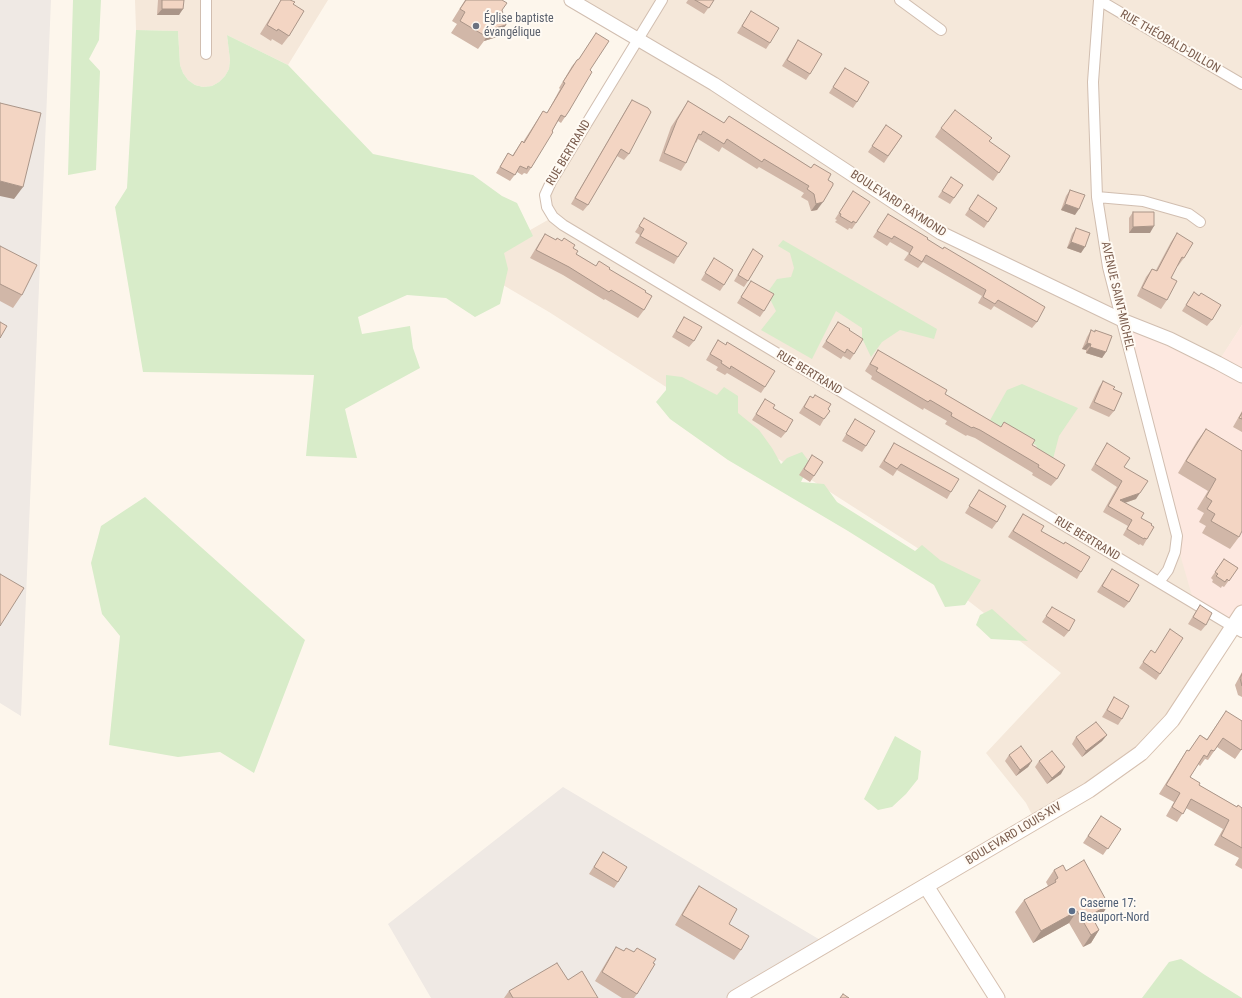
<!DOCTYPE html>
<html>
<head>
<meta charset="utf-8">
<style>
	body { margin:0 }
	canvas { display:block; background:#fdf6ec }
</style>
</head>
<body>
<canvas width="1242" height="998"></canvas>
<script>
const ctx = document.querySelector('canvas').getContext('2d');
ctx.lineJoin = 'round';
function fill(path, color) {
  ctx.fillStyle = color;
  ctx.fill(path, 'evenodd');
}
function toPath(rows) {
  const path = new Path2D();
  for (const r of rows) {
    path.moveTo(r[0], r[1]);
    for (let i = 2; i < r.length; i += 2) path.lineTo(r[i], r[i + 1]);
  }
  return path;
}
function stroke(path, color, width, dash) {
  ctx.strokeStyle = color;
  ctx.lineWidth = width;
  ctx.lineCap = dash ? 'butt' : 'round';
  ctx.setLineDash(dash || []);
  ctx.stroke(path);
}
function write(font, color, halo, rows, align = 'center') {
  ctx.font = font + ' "Roboto Condensed",sans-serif';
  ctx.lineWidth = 4;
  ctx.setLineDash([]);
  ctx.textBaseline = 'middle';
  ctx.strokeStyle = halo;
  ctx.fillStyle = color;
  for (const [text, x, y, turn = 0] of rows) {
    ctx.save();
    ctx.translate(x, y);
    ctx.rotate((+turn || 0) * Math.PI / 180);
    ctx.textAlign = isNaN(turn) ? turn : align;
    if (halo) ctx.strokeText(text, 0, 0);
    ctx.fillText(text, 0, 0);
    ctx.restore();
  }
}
fill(toPath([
	[135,0,328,0,288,65,227,35,230,60,229,69,225,76,219,82,212,86,203,87,195,85,188,80,183,73,180,65,178,31,136,30],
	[571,0,1242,0,1242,325,1218,363,1233,627,1141,753,1035,821,1026,803,986,753,1061,673,966,599,969,581,549,312,469,265,553,217,545,195,638,40]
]), '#f5e8da');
fill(toPath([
	[1122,320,1218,362,1242,325,1242,632,1194,603,1157,474]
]), '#fde8e0');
fill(toPath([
	[0,0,51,0,21,716,0,703],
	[563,787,827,944,734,998,431,998,388,924]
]), '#efe9e4');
fill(toPath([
	[73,0,101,0,99,40,89,59,100,71,96,170,68,175],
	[136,30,178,31,180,65,183,73,188,80,195,85,203,87,212,86,219,82,225,76,229,69,230,60,227,35,288,65,373,154,473,175,502,196,517,203,533,236,504,253,508,269,500,304,475,317,446,298,407,295,358,317,362,334,410,326,413,348,420,368,345,409,357,458,306,456,314,375,143,372,115,207,127,188],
	[783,240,937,329,934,339,900,330,882,342,871,357,862,338,862,328,836,311,812,359,761,330,776,311,767,293,777,279,791,277,794,268,790,253,778,246],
	[666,375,682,377,717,395,724,387,738,396,738,413,759,430,772,448,781,464,787,458,802,452,810,463,801,482,824,484,837,502,915,551,922,545,940,560,981,580,965,605,945,607,934,585,848,531,728,460,670,419,656,402,666,390],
	[1022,384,1078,408,1059,436,1053,459,1042,462,1036,445,1008,434,989,422,1007,390],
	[145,497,305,640,254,773,220,752,178,757,109,745,120,636,102,614,91,563,101,526],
	[992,609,1028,641,991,639,976,625,980,615],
	[895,736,921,751,918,779,906,794,892,807,878,810,864,799],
	[1181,959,1205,975,1242,998,1142,998,1169,962]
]), '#d8ecc9');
const minor = toPath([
	[206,0,206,54],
	[662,0,551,182,545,195,547,207,553,217,563,225,1242,632],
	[900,0,941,30],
	[1099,0,1093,82,1097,197,1108,267,1177,536,1175,552,1168,570,1159,582],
	[1099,0,1242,84],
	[1097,197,1143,201,1189,214,1200,222]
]);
const tertiary = toPath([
	[571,0,714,84,941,233,1122,320,1170,339,1218,363,1242,376]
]);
const secondary = toPath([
	[926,886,997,998],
	[735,998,1089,790,1141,753,1172,720,1242,613]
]);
stroke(minor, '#d1beb0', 12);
stroke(tertiary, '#d1beb0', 15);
stroke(secondary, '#d6c0b0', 17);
stroke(minor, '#fff', 10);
stroke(tertiary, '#fff', 13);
stroke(secondary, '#fff', 15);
fill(toPath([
	[158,0,184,0,179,15,157,15],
	[281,0,290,0,293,4,289,36,282,45,272,39,271,41,260,34],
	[465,0,502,0,502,10,497,37,484,41,478,49,451,33,457,24,452,21],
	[688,0,714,0,704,14,686,3],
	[751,11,770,43,766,49,737,33],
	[596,33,590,70,569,111,561,123,558,121,531,168,527,174,524,173,522,175,517,172,510,181,496,173,508,153,512,156,522,141,523,142,543,111,547,113,560,89,559,88,572,66,577,60,579,59],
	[798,40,810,74,806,80,782,66],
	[845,68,857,102,853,108,829,93],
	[632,100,629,154,624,160,617,156,588,205,583,211,571,204,628,106],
	[688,101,724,123,729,116,811,168,814,164,828,180,817,210,811,211,808,201,801,197,804,193,759,167,757,169,722,147,719,152,698,139,696,143,695,142,686,163,681,171,659,161,671,127],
	[886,125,902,136,884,163,868,152],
	[941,128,989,142,1010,156,993,181,935,137],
	[951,177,963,185,950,204,938,197],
	[1070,190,1075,215,1061,210,1066,196],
	[853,191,856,223,852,229,849,228,848,230,835,222,837,220,835,219],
	[978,195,997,208,984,228,965,215],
	[1133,212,1150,233,1129,233,1129,218],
	[888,214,927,239,1037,322,1032,328,994,306,991,310,978,303,982,296,923,262,918,268,904,260,909,253,890,242,887,246,873,237],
	[644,218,678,257,674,264,635,243,640,235,635,232],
	[1076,228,1081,253,1067,248,1072,234],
	[1177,233,1184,258,1178,266,1177,266,1171,278,1167,300,1161,309,1137,296,1146,277,1152,269,1156,270,1171,242],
	[545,234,556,240,562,241,564,238,573,248,576,254,596,266,609,269,645,292,644,310,638,318,605,299,604,300,563,275,530,258,539,243],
	[0,246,22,295,13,308,0,301],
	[753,249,748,281,744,287,734,281],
	[714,258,724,285,720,291,701,280],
	[751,281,764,311,760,317,737,303],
	[1194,292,1199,295,1212,320,1207,326,1182,311],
	[684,317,694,341,689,347,672,337],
	[838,322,854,354,850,360,843,356,841,359,822,347],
	[1091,330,1106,352,1102,358,1086,353,1086,350,1082,349,1087,337],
	[718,340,765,387,761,393,727,373,725,375,716,370,718,367,706,360],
	[878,350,945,394,1001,427,1004,422,1032,445,1057,479,1051,486,1032,475,1033,473,975,438,967,435,966,436,945,424,947,421,924,408,923,410,871,379,872,376,865,371],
	[1103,381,1113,389,1114,411,1109,417,1089,408,1099,387],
	[815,395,828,409,824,419,820,426,799,413,810,396,813,398],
	[765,399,773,408,786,432,781,438,752,420],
	[1242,411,1242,432,1233,427],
	[855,419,866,446,862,452,842,441],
	[1206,429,1239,537,1230,549,1202,533,1206,526,1199,522,1204,513,1197,509,1208,491,1178,473,1197,441],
	[894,443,951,492,947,499,897,470,893,476,879,467],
	[1107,443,1124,467,1136,499,1125,503,1141,518,1147,539,1143,546,1140,544,1139,545,1123,535,1128,526,1103,512,1117,487,1091,470],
	[812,455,814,476,810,482,799,475],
	[979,490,997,522,992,529,965,513],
	[1023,514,1041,531,1064,544,1081,572,1077,579,1008,537],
	[1224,559,1238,568,1224,587,1222,586,1221,588,1212,582,1213,580,1211,578],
	[1112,569,1129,602,1124,608,1097,592],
	[1200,605,1206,625,1201,631,1188,624],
	[1052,607,1069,631,1064,637,1042,622],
	[1151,650,1154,652,1160,674,1156,680,1139,668],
	[1242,672,1242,697,1238,695,1235,685],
	[1114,697,1122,719,1118,725,1102,717,1110,704],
	[1226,711,1242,749,1235,759,1217,747,1208,760,1205,759,1200,766,1198,764,1190,777,1199,785,1237,807,1242,808,1242,869,1235,865,1239,858,1214,845,1223,829,1186,808,1177,822,1166,816,1174,802,1159,794,1181,759,1187,750,1189,751,1200,735,1207,739],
	[1107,735,1102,741,1082,757,1072,744,1076,737],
	[1009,755,1032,761,1028,767,1016,776,1005,761],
	[1039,761,1061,774,1047,784,1035,767],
	[1101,816,1121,829,1103,855,1083,843],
	[603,852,618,882,614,888,589,874],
	[1054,870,1066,871,1106,900,1106,901,1108,905,1100,918,1094,921,1099,930,1091,943,1083,947,1069,923,1033,943,1015,912,1024,900,1048,886,1046,882],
	[699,886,729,924,741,950,734,960,675,925,692,896],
	[616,947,624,951,634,952,637,948,637,994,634,998,622,998,595,981,610,956],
	[568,980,598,998,504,998,509,991]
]), '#d1b7a8');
fill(toPath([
	[162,9,183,9,179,15,157,15],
	[506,25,497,37,484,41,491,29],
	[0,181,23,187,14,199,0,196],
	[823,202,817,210,811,211,816,204],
	[1065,204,1079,209,1075,215,1061,210],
	[1154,226,1150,233,1129,233,1133,227],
	[1071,242,1085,247,1081,253,1067,248],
	[1087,343,1091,344,1086,350,1082,349],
	[1090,347,1106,352,1102,358,1086,353],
	[1140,493,1136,499,1115,506,1120,500],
	[1107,735,1102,741,1082,757,1086,751],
	[1032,761,1028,767,1016,776,1020,770],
	[1065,767,1061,774,1047,784,1052,778],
	[1105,900,1106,900,1098,911,1108,905,1100,918,1086,926,1091,915],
	[1077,911,1069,923,1033,943,1041,931],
	[1099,930,1091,943,1083,947,1091,935]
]), '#aa9588');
const building = toPath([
	[162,0,184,0,183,9,162,9,162,0],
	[281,0,290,0,295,2,293,4,304,11,289,36,278,29,277,31,267,25,281,0],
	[466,0,502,0,507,3,502,10,506,25,491,29,487,37,460,21,465,12,460,9,466,0],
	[695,0,714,0,709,8,695,0],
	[751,11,779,28,770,43,742,26,751,11],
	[596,33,609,41,590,70,592,72,589,77,569,111,565,117,561,115,552,131,553,132,531,168,528,166,527,169,520,166,515,175,500,167,508,153,513,156,522,141,524,143,543,111,547,113,565,83,563,82,577,60,579,59,596,33],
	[798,40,822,54,810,74,787,60,798,40],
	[845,68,869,82,857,102,833,87,845,68],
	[632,100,648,108,651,112,629,154,621,149,588,205,575,198,632,100],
	[688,101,724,123,729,116,811,168,814,164,831,174,828,180,833,183,833,185,823,202,816,204,814,194,807,189,809,186,764,159,762,162,727,139,724,144,703,131,701,135,699,134,686,163,664,153,677,120,688,101],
	[0,103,41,113,23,187,0,181,0,103],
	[955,110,992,138,989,141,1010,156,999,173,941,128,955,110],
	[886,125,902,136,888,156,872,146,886,125],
	[951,177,963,185,954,198,942,191,951,177],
	[1070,190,1085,195,1079,209,1065,204,1070,190],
	[853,191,870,202,856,223,853,221,852,223,840,216,841,214,839,213,853,191],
	[978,195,997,208,988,222,969,209,978,195],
	[1133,212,1154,212,1154,226,1133,227,1133,212],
	[888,214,928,238,927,239,943,249,944,247,946,248,1045,307,1037,322,998,300,995,304,983,297,986,290,926,255,922,262,909,254,913,247,894,236,892,239,877,231,888,214],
	[644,218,687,243,678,257,640,236,644,229,639,226,644,218],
	[1076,228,1090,233,1085,247,1071,242,1076,228],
	[1177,233,1193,243,1184,258,1182,257,1171,278,1177,281,1167,300,1142,288,1152,269,1157,271,1177,233],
	[545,234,556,240,557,238,562,241,564,238,575,245,573,248,578,251,576,254,596,266,599,261,610,268,609,269,646,291,645,292,652,296,644,310,611,290,609,292,569,267,536,250,545,234],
	[0,246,37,265,22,295,0,284,0,246],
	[753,249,763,256,748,281,738,275,753,249],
	[714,258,733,270,724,285,705,273,714,258],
	[751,281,774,294,764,311,741,297,751,281],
	[1194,292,1199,296,1201,293,1221,305,1212,320,1186,305,1194,292],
	[684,317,702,327,694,341,676,331,684,317],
	[0,322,7,326,0,338,0,322],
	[838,322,850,329,849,330,863,339,854,354,847,349,845,353,826,341,838,322],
	[1091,330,1095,332,1095,330,1112,336,1106,352,1090,347,1091,344,1087,343,1091,330],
	[718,340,726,345,727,342,775,371,765,387,731,366,730,369,721,363,722,361,710,354,718,340],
	[878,350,947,390,945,394,1001,427,1004,422,1035,440,1032,445,1065,465,1057,479,1038,467,1039,465,980,430,973,427,972,428,951,416,952,413,930,400,928,402,876,371,878,368,870,364,878,350],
	[1103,381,1115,387,1113,389,1122,393,1114,411,1094,402,1103,381],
	[815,395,831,404,828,409,830,411,824,419,804,407,810,396,813,398,815,395],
	[765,399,775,405,773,408,793,420,786,432,756,414,765,399],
	[1242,413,1242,419,1239,418,1242,413],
	[855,419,875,431,866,446,846,434,855,419],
	[1206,429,1242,451,1242,531,1239,537,1211,521,1215,514,1207,509,1212,501,1206,497,1216,479,1186,461,1206,429],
	[894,443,959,479,951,492,901,464,897,469,884,461,894,443],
	[1107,443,1130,458,1124,467,1148,481,1140,493,1120,500,1144,513,1141,518,1152,524,1151,525,1154,527,1147,539,1144,538,1144,539,1127,529,1132,520,1108,506,1122,481,1095,464,1107,443],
	[812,455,823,462,814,476,804,469,812,455],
	[979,490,1006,506,997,522,969,506,979,490],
	[1023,514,1044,526,1041,531,1064,544,1065,542,1090,557,1081,572,1013,531,1023,514],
	[1224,559,1238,568,1229,581,1227,579,1225,582,1216,576,1218,574,1215,572,1224,559],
	[1112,569,1139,585,1129,602,1102,586,1112,569],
	[0,574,24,588,0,626,0,574],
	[1200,605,1212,613,1206,625,1193,617,1200,605],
	[1052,607,1075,620,1069,631,1046,616,1052,607],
	[1170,629,1183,638,1160,674,1143,662,1151,650,1155,653,1170,629],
	[1242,674,1242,686,1240,678,1242,674],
	[1114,697,1129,706,1122,719,1107,710,1114,697],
	[1226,711,1242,721,1242,749,1241,750,1223,738,1214,751,1211,750,1207,757,1204,755,1190,777,1200,783,1199,785,1237,807,1238,805,1242,808,1242,848,1221,836,1229,820,1191,799,1183,814,1172,807,1180,793,1166,785,1187,750,1189,751,1200,735,1207,740,1226,711],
	[1096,722,1107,735,1086,751,1076,737,1096,722],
	[1021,746,1032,761,1020,770,1009,755,1021,746],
	[1052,751,1065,767,1052,778,1039,761,1052,751],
	[1101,816,1121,829,1108,849,1088,836,1101,816],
	[603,852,627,867,618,882,594,867,603,852],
	[1084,860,1106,900,1105,900,1108,905,1091,915,1099,930,1091,935,1077,911,1041,931,1024,900,1056,882,1055,880,1058,878,1054,870,1063,865,1066,871,1084,860],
	[699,886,737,909,729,924,749,936,741,950,682,915,699,886],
	[616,947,624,951,626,948,634,952,637,948,656,959,653,963,655,964,637,994,602,972,616,947],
	[557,963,568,980,582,971,598,998,513,998,509,991,557,963],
	[843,994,849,998,840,998,843,994]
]);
fill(building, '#f3d5c3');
stroke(building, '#aa9588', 1);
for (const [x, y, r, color] of [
	[476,26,4,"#6b7280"],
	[1072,911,4,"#5c6f8a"]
]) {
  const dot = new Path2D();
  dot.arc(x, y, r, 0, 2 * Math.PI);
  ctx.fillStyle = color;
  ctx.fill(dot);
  stroke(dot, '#fffaf3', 1.5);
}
write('12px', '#5b616d', '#fffaf3', [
	["Église baptiste",484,19],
	["évangélique",484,33]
], 'left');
write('12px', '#7a5c4d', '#fffaf3', [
	["RUE THÉOBALD-DILLON",1170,42,30],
	["RUE BERTRAND",569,153,-59],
	["BOULEVARD RAYMOND",898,204,33],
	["AVENUE SAINT-MICHEL",1117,296,77],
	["RUE BERTRAND",809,373,31],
	["RUE BERTRAND",1087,539,31],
	["BOULEVARD LOUIS-XIV",1014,834,-31]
]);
write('12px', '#4e5e75', '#fffaf3', [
	["Caserne 17:",1080,904],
	["Beauport-Nord",1080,918]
], 'left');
</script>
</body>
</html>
